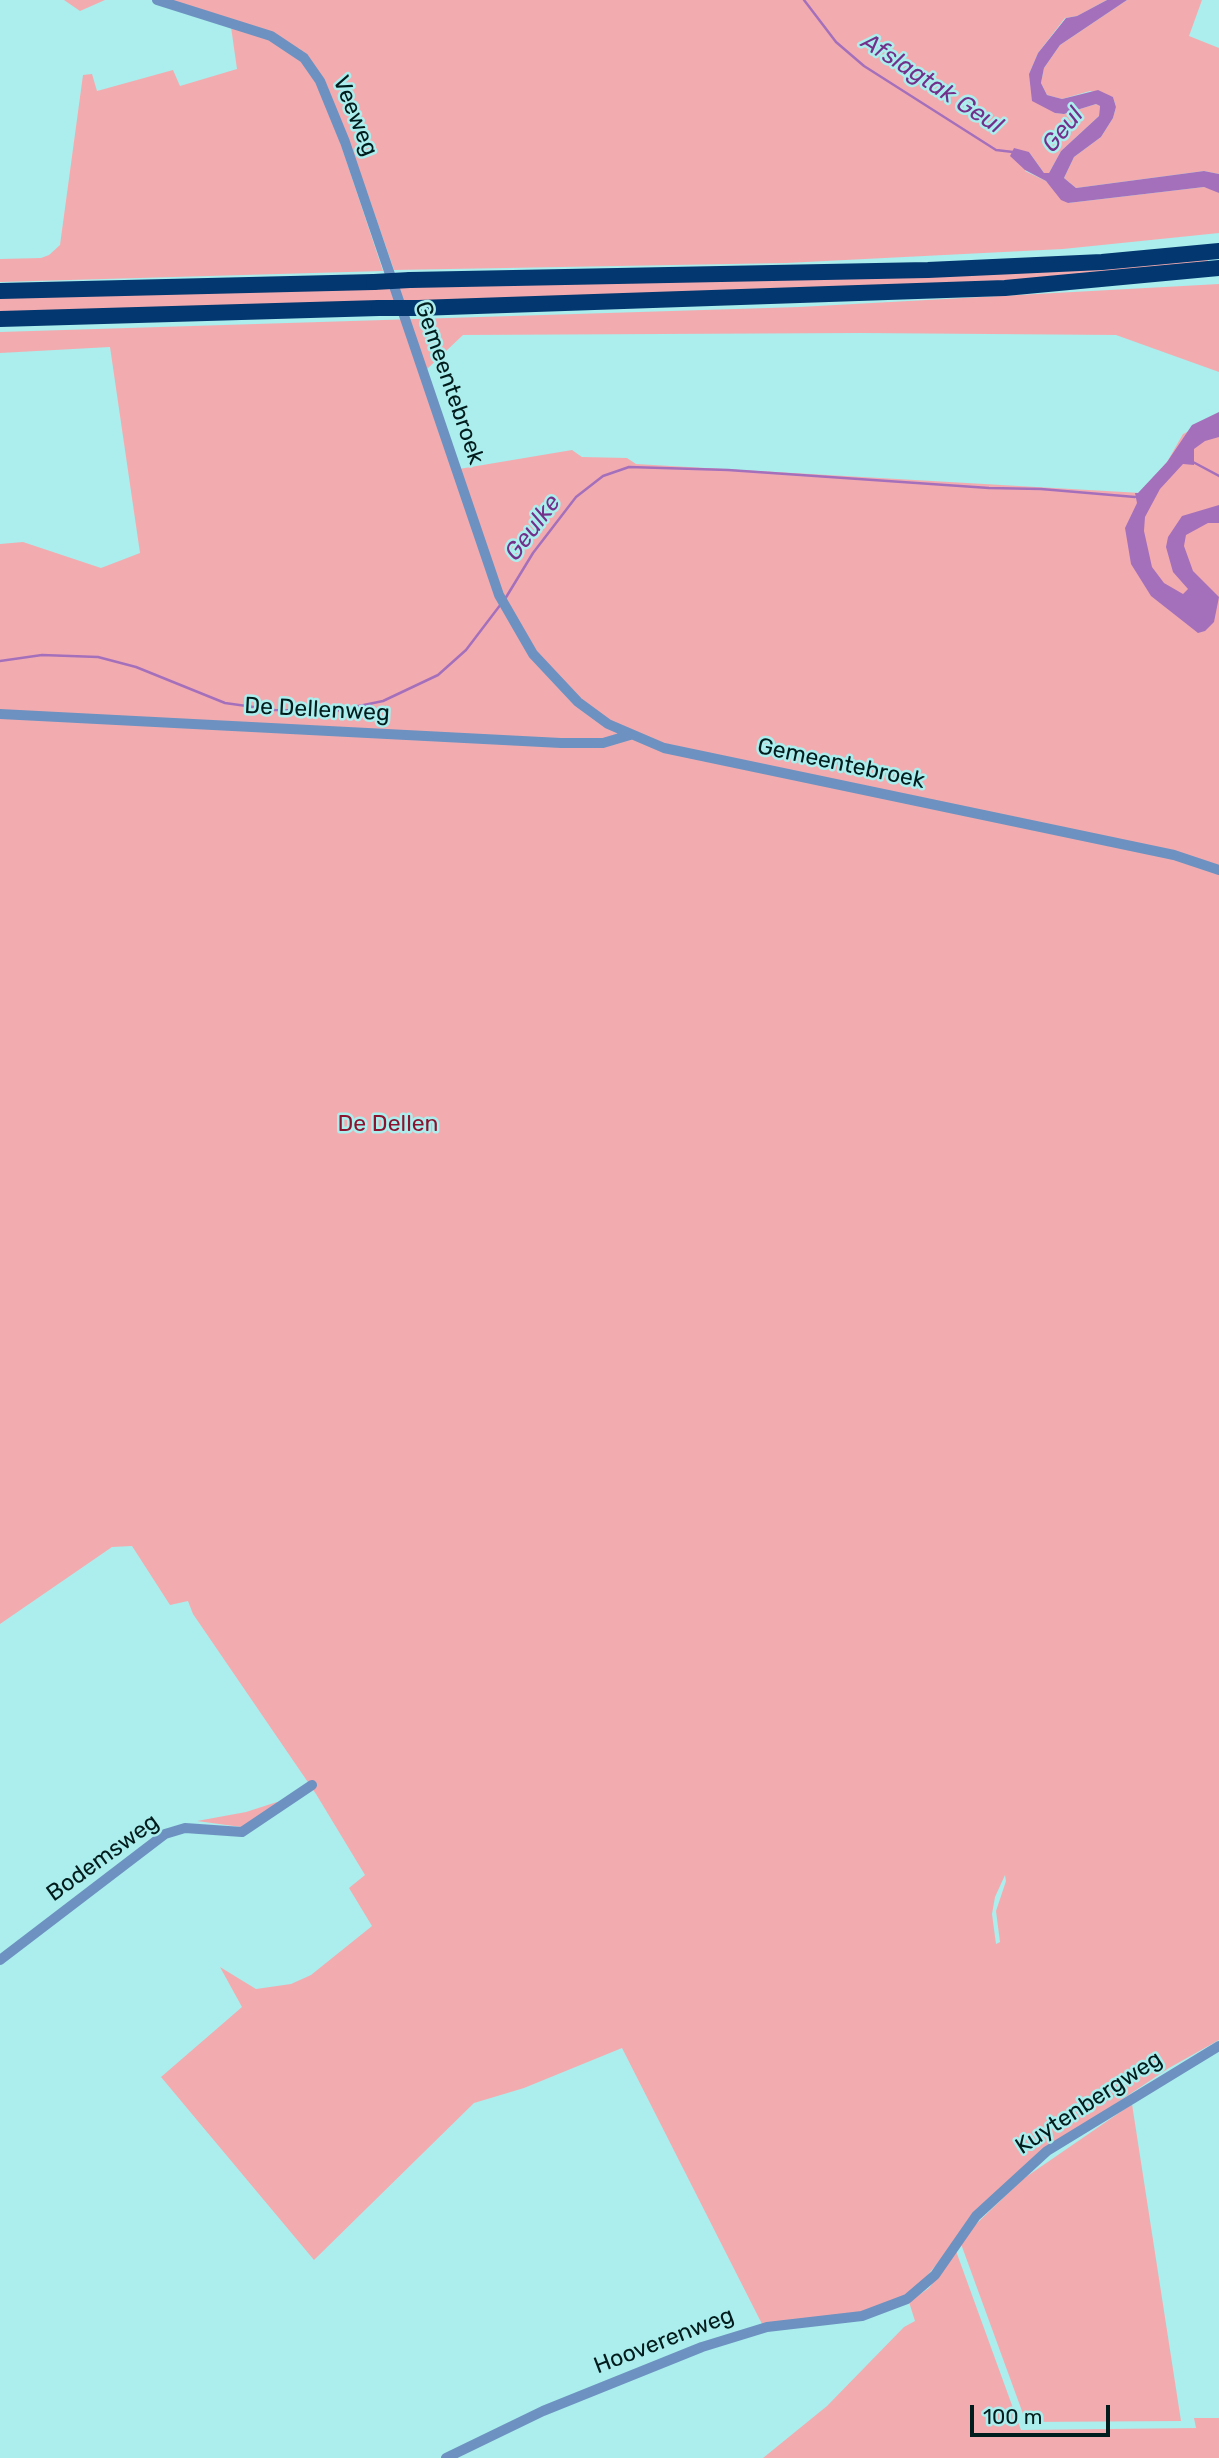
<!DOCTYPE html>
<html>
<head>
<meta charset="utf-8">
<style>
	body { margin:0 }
	#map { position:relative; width:1219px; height:2458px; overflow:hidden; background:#abeeed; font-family:Rubik,sans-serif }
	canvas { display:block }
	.scale { position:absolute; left:970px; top:2405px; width:140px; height:32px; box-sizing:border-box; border:4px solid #011c1c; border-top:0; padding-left:9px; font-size:21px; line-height:24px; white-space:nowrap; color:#011c1c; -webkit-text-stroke:5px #abeeed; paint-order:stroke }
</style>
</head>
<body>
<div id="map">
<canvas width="1219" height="2458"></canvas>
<div class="scale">100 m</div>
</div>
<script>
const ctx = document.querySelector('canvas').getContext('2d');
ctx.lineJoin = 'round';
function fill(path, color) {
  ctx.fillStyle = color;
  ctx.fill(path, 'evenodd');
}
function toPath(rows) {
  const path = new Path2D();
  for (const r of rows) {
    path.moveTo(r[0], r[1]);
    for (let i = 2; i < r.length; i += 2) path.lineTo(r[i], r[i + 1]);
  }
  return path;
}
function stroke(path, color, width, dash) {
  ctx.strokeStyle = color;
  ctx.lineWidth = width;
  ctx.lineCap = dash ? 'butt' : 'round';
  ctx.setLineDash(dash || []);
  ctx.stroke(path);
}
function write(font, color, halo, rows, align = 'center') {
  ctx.font = font + ' Rubik,sans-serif';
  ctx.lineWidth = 5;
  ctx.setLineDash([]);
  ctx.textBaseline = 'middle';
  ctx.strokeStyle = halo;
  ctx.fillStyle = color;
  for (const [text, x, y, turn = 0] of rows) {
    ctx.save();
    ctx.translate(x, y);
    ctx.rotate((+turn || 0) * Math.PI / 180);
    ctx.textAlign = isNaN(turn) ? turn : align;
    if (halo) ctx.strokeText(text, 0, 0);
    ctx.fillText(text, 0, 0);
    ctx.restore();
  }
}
fill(toPath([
	[64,0,105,0,80,11],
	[164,0,1107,0,1077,16,1065,18,1038,53,1029,74,1055,113,1064,114,1096,104,1100,106,1099,116,1061,151,1049,173,1044,173,1029,152,1025,171,1046,181,1068,203,1204,187,1215,190,1219,193,1219,233,1063,249,786,263,394,270,367,192,300,49],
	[1127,0,1202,0,1189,36,1219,48,1219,174,1204,171,1076,188,1064,178,1074,157,1101,137,1113,118,1116,107,1113,97,1090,91,1062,99,1047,95,1041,83,1044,68,1060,45],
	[231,27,278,43,302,61,315,79,327,103,383,271,0,282,0,259,41,258,49,255,60,245,83,75,92,74,97,91,173,70,180,86,237,69],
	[1208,258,1208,263,1135,272,894,288,0,314,0,298],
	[1219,284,1219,372,1116,335,860,333,463,335,426,370,459,469,572,450,582,457,627,458,636,464,1141,493,1167,462,1183,434,1219,416,1219,2040,1169,2068,1094,2118,1003,2187,913,2292,876,2310,762,2324,622,2048,524,2088,474,2103,314,2260,161,2077,242,2007,220,1967,256,1989,291,1984,311,1975,372,1926,349,1888,365,1875,316,1794,193,1614,188,1601,170,1605,132,1546,112,1547,0,1624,0,544,23,542,101,568,140,553,110,347,0,353,0,332,799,307],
	[1005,1875,1006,1881,996,1911,1000,1942,996,1944,992,1914,995,1897],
	[277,1802,277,1806,241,1827,197,1821,246,1812],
	[1132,2104,1181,2421,1026,2422,961,2244,974,2226,1023,2179],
	[956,2251,1021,2430,1196,2428,1194,2418,1219,2418,1219,2458,763,2458,827,2406,904,2327,915,2321,909,2302,929,2288]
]), '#f2acb0');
fill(toPath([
	[1107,0,1127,0,1060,45,1044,68,1041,83,1047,95,1062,99,1098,90,1113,97,1116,107,1113,118,1101,137,1074,157,1064,178,1076,188,1204,171,1219,174,1219,193,1204,187,1068,203,1061,200,1046,181,1025,170,1010,156,1014,148,1029,152,1044,173,1049,173,1061,151,1099,116,1100,106,1096,104,1064,114,1055,113,1032,101,1029,74,1038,53,1066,18,1077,16],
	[1219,412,1219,437,1205,441,1194,449,1194,465,1183,464,1160,489,1145,517,1144,531,1152,567,1164,583,1183,594,1188,589,1173,572,1166,547,1168,537,1182,516,1219,505,1219,523,1208,523,1186,535,1184,546,1193,571,1219,597,1214,622,1205,631,1198,633,1151,596,1131,564,1125,528,1137,503,1135,493,1138,493,1167,462,1192,425]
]), '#a570bb');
stroke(toPath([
	[804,0,836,42,864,66,996,150,1013,152],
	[1193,462,1219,476],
	[505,599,533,553,576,497,603,476,629,467,728,470,989,488,1041,489,1135,497],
	[0,661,42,655,98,657,136,667,225,703,275,710,335,711,383,701,438,675,466,650,501,604]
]), '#a570bb', 2.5);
stroke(toPath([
	[157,0,271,36,304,58,320,81,345,142,499,595,533,654,578,702,608,724,664,748,1174,855,1219,870],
	[0,714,561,743,603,743,630,735],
	[0,1960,165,1834,185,1828,242,1832,312,1785],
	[446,2458,543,2411,702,2347,767,2327,862,2316,907,2299,935,2275,976,2216,1047,2151,1219,2046]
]), '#6d92c1', 10);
stroke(toPath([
	[410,280,928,270,1102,262,1219,251],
	[0,291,374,282],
	[418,308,1005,288,1219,268],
	[0,319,379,308]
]), '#03376f', 16);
stroke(toPath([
	[374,282,410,280],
	[379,308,418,308]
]), '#03376f', 16);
write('23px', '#011c1c', '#abeeed', [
	["Veeweg",355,116,68],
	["Gemeentebroek",449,383,71],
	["De Dellenweg",317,710,3],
	["Gemeentebroek",841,764,12],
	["Bodemsweg",103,1858,-36],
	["Kuytenbergweg",1089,2103,-33],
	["Hooverenweg",664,2341,-21]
]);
write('23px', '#8b132f', '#abeeed', [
	["De Dellen",388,1124]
]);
write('italic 24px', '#72308b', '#abeeed', [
	["Afslagtak Geul",932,84,33],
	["Geul",1063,130,-51],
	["Geulke",533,528,-53]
]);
</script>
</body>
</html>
